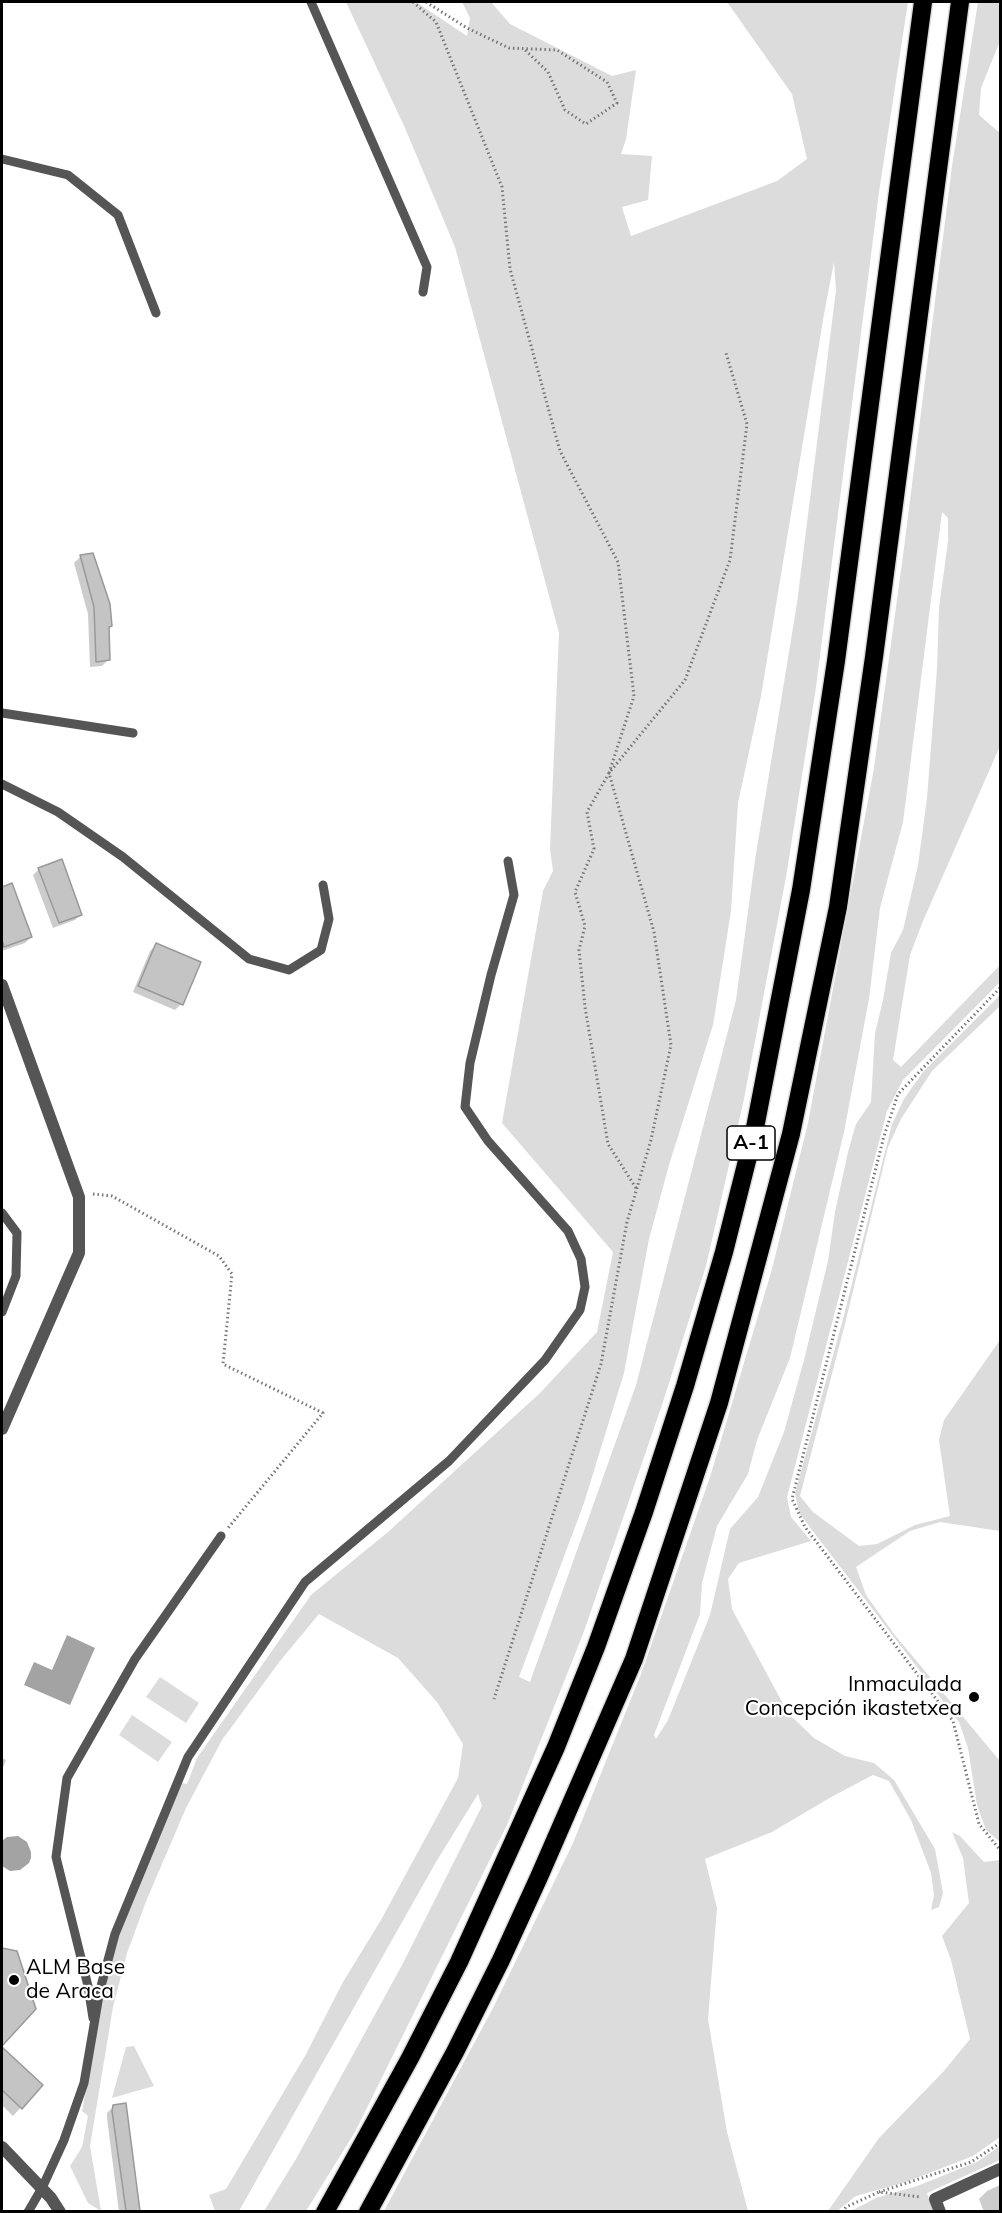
<!DOCTYPE html>
<html>
<head>
<meta charset="utf-8">
<style>
	body { margin:0 }
	#map { position:relative; width:1002px; height:2213px; overflow:hidden; background:#fff; font-family:Mulish,sans-serif }
	canvas { display:block }
	.frame { position:absolute; inset:0; border:3px solid #000; pointer-events:none }
</style>
</head>
<body>
<div id="map">
<canvas width="1002" height="2213"></canvas>
<div class="frame"></div>
</div>
<script>
const ctx = document.querySelector('canvas').getContext('2d');
ctx.lineJoin = 'round';
function fill(path, color) {
  ctx.fillStyle = color;
  ctx.fill(path, 'evenodd');
}
function toPath(rows) {
  const path = new Path2D();
  for (const r of rows) {
    path.moveTo(r[0], r[1]);
    for (let i = 2; i < r.length; i += 2) path.lineTo(r[i], r[i + 1]);
  }
  return path;
}
function stroke(path, color, width, dash) {
  ctx.strokeStyle = color;
  ctx.lineWidth = width;
  ctx.lineCap = dash ? 'butt' : 'round';
  ctx.setLineDash(dash || []);
  ctx.stroke(path);
}
function write(font, color, halo, rows, align = 'center') {
  ctx.font = font + ' Mulish,sans-serif';
  ctx.lineWidth = 4.5;
  ctx.setLineDash([]);
  ctx.textBaseline = 'middle';
  ctx.strokeStyle = halo;
  ctx.fillStyle = color;
  for (const [text, x, y, turn = 0] of rows) {
    ctx.save();
    ctx.translate(x, y);
    ctx.rotate((+turn || 0) * Math.PI / 180);
    ctx.textAlign = isNaN(turn) ? turn : align;
    if (halo) ctx.strokeText(text, 0, 0);
    ctx.fillText(text, 0, 0);
    ctx.restore();
  }
}
fill(toPath([
	[346,2,416,2,467,36,470,18,462,2,491,2,510,24,612,76,636,70,626,139,621,154,652,156,648,200,622,207,631,236,777,181,807,159,792,94,727,2,908,2,879,192,816,687,786,877,744,1099,706,1266,662,1405,583,1634,507,1825,355,2132,306,2211,264,2211,296,2159,402,1965,482,1806,478,1794,436,1862,239,2211,215,2211,209,2195,226,2189,305,2056,343,1982,381,1920,458,1778,463,1744,437,1702,398,1658,319,1614,280,1661,222,1740,186,1808,147,1899,127,1953,113,2007,90,2146,101,2211,88,2203,70,2166,82,2147,88,2116,82,2111,109,1969,123,1919,180,1783,187,1784,197,1758,311,1595,388,1532,540,1393,597,1332,613,1252,502,1123,543,891,553,871,550,849,559,633,455,247,405,128],
	[834,262,836,290,797,603,755,860,736,1000,636,1385,530,1682,519,1677,584,1503,624,1373,649,1239,669,1165,713,1025,731,911,738,803,761,696,824,314],
	[978,2,1000,2,1000,41,981,88,979,115,1000,133,1000,746,923,921,910,955,893,1060,901,1067,1000,965,1000,982,903,1080,887,1111,787,1497,791,1517,811,1541,739,1563,728,1579,732,1609,788,1713,814,1738,845,1756,874,1763,894,1780,935,1849,943,1893,939,1907,931,1910,934,1895,931,1873,911,1820,889,1781,873,1775,833,1796,772,1832,705,1859,717,1908,708,2019,727,2132,748,2211,384,2211,493,2008,573,1843,641,1674,710,1477,772,1269,808,1123,874,768,903,556,952,166],
	[942,512,948,518,948,541,939,608,937,669,927,798,918,865,903,930,891,953,883,1000,875,1033,871,1102,856,1124,848,1152,835,1212,828,1261,804,1360,784,1432,758,1497,730,1529,710,1615,668,1720,656,1739,654,1735,700,1614,702,1583,717,1526,748,1474,757,1440,790,1358,844,1132,869,999,880,908,903,822],
	[1000,995,1000,1006,932,1071,901,1119,888,1147,845,1324,800,1496,813,1512,859,1546,877,1544,915,1525,950,1516,939,1440,944,1420,1000,1340,1000,1531,940,1522,910,1531,856,1567,866,1595,894,1634,1000,1761,1000,1842,986,1830,977,1805,968,1748,959,1722,799,1513,795,1493,843,1319,892,1124,904,1099,923,1072],
	[160,1677,199,1703,186,1723,146,1697],
	[132,1715,172,1742,158,1762,119,1735],
	[952,1832,960,1836,984,1862,1000,1860,1000,2137,973,2156,906,2182,856,2196,837,2211,828,2211,879,2138,943,2072,970,2039,951,1960,942,1936,969,1903,963,1858],
	[134,2046,154,2086,112,2098,126,2047],
	[1000,2146,1000,2160,927,2193,933,2211,851,2211,876,2198,917,2186,977,2162]
]), '#dcdcdc');
fill(toPath([
	[67,1635,95,1648,70,1705,24,1685,34,1662,52,1670],
	[18,1836,27,1842,31,1852,31,1858,29,1863,20,1870,10,1871,2,1866,2,1841,7,1837]
]), '#a3a3a3');
fill(toPath([
	[92,555,111,626,107,629,109,659,102,666,90,667,88,614,74,563,80,557],
	[39,869,81,914,75,920,53,928,33,875],
	[11,884,31,937,25,943,2,951,2,888],
	[156,945,181,1004,175,1010,133,992,150,951],
	[2,1758,6,1760,2,1770],
	[2,1949,16,1953,34,2008,2,2044],
	[2,2049,41,2085,13,2116,2,2105],
	[125,2105,138,2212,119,2212,107,2118,107,2113,114,2106],
	[1000,2185,1000,2212,984,2212,979,2199,987,2191]
]), '#0003');
const building = toPath([
	[93,553,110,604,112,626,109,627,110,660,96,662,94,607,80,555,93,553],
	[62,859,82,915,59,923,38,868,62,859],
	[12,883,32,937,4,947,2,940,2,887,12,883],
	[156,943,201,962,183,1005,138,986,156,943],
	[2,1948,17,1951,36,2009,2,2046,2,1948],
	[2,2047,43,2085,22,2109,2,2090,2,2047],
	[126,2103,140,2211,126,2211,112,2111,113,2105,126,2103]
]);
fill(building, '#c4c4c4');
stroke(building, '#999', 1.5);
const motorway = toPath([
	[325,2212,410,2058,459,1962,556,1747,596,1647,644,1512,685,1386,724,1252,754,1133,801,890,836,661,923,2],
	[368,2212,455,2052,501,1960,539,1877,634,1659,719,1403,791,1134,838,907,874,657,960,2]
]);
stroke(motorway, '#dbdbdb', 21);
stroke(toPath([
	[413,2,436,22,502,187,510,269,560,451,618,562,634,696,609,773,654,932,671,1045,651,1140,627,1222,601,1364,494,1699],
	[426,2,467,28,509,48,557,50,607,82,617,103,586,124,565,110,548,72,524,49],
	[1000,988,898,1094,884,1136,792,1499,805,1527,953,1721,979,1824,1000,1850],
	[636,1188,608,1144,585,1007,579,950,585,926,575,892,594,849,587,812,609,773,685,680,730,560,747,424,726,353],
	[93,1194,112,1196,219,1256,232,1274,223,1364,323,1413,228,1528],
	[879,2192,971,2162,1000,2143],
	[842,2212,846,2207,879,2192,921,2197]
]), '#777', 3, [1.5, 3]);
stroke(toPath([
	[311,2,427,267,423,292],
	[2,159,68,175,118,215,156,313],
	[2,713,133,733],
	[2,784,58,812,123,857,249,959,289,970,321,950,329,919,323,885],
	[2,1213,17,1233,16,1276,2,1312],
	[93,2018,88,1986,56,1857,67,1778,135,1659,221,1536],
	[28,2212,42,2188,64,2140,84,2083,100,1990,115,1934,188,1757,305,1582,449,1461,545,1360,580,1310,585,1287,581,1259,568,1231,488,1141,465,1107,470,1063,491,975,514,895,508,861]
]), '#555', 9);
stroke(toPath([
	[940,2212,935,2199,1000,2169]
]), '#555', 12);
stroke(toPath([
	[2,985,79,1197,79,1253,2,1429],
	[2,2147,51,2198,60,2212]
]), '#555', 12);
stroke(motorway, '#000', 18);
for (const [x, y, r, color] of [
	[974,1697,6,"#000"],
	[14,1980,6,"#000"]
]) {
  const dot = new Path2D();
  dot.arc(x, y, r, 0, 2 * Math.PI);
  ctx.fillStyle = color;
  ctx.fill(dot);
  stroke(dot, '#fff', 2);
}
for (const [x, y, w] of [
	[751,1143,48]
]) {
  const box = new Path2D();
  box.roundRect(x - w / 2, y - 17, w, 34, 4.5);
  ctx.fillStyle = '#fff';
  ctx.fill(box);
  stroke(box, '#000', 1.5);
}
write('bold 20px', '#000', null, [
	["A-1",751,1143]
]);
write('21px', '#000', '#fff', [
	["Inmaculada",962,1685],
	["Concepción ikastetxea",962,1709],
	["ALM Base",26,1968,"left"],
	["de Araca",26,1992,"left"]
], 'right');
</script>
</body>
</html>
